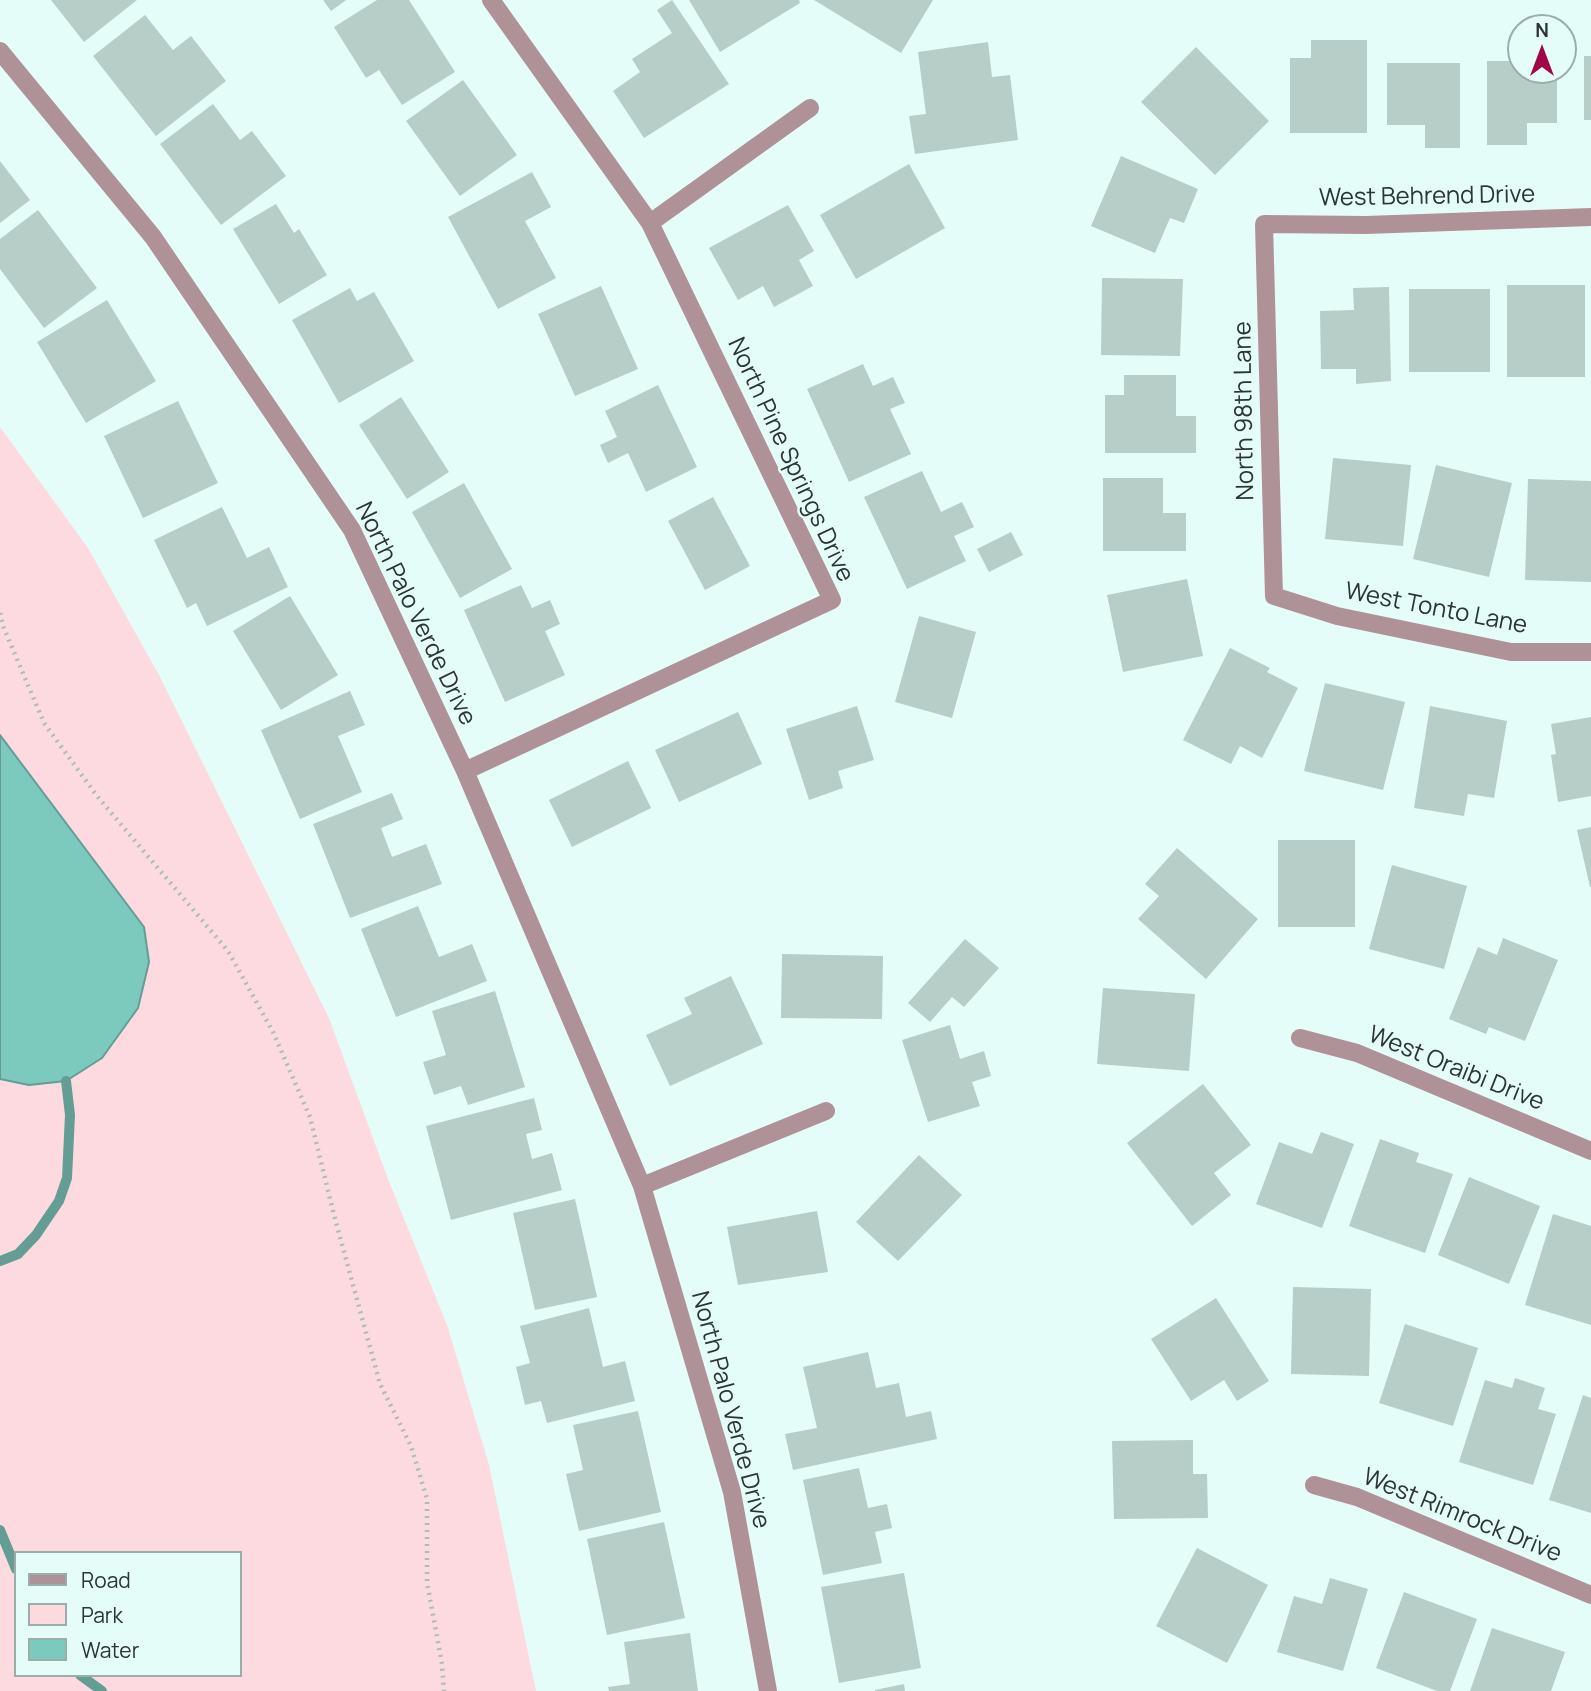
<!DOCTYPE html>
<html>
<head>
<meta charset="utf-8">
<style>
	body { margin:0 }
	#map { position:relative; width:1591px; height:1691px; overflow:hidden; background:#e5fdf8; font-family:Manrope,sans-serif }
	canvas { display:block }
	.legend { position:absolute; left:14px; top:1551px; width:228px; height:126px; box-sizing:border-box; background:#e5fdf8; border:2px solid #9bada9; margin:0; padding:9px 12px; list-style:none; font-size:21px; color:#2c3533 }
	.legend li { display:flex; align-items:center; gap:14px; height:35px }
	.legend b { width:35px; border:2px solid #9bada9 }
	.north { position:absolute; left:1507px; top:14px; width:70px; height:70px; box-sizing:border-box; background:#e5fdf8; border:2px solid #9bada9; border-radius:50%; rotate:0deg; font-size:19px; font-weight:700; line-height:28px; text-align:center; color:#2c3533 }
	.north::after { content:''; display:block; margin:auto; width:24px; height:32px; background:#a10646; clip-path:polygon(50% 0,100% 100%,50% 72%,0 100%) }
</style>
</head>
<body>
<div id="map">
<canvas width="1591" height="1691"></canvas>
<ul class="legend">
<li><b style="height:9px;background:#af9297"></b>Road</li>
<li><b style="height:19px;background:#fddadf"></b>Park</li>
<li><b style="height:19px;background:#7ccabd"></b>Water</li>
</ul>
<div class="north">N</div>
</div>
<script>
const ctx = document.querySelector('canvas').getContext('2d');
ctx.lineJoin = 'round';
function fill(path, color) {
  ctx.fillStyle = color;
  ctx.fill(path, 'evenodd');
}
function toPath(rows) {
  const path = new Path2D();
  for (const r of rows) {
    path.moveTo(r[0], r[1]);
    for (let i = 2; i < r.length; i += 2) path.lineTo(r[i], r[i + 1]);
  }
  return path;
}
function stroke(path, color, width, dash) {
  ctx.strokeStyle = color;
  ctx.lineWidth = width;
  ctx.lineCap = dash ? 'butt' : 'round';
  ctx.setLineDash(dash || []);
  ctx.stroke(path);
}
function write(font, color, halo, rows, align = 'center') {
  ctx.font = font + ' Manrope,sans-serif';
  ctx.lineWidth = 5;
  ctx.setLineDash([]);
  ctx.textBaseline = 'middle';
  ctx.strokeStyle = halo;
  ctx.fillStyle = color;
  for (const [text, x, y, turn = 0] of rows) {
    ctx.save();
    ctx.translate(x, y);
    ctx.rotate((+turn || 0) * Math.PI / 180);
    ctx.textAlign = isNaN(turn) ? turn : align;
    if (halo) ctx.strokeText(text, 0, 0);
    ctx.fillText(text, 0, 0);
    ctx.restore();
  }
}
fill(toPath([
	[0,427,88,548,159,675,329,1018,388,1179,447,1325,489,1465,536,1691,0,1691],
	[16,1553,240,1553,240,1675,16,1675]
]), '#fddadf');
const water = toPath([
	[0,735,144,927,149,962,138,1008,102,1058,66,1081,29,1085,0,1079,0,735]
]);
fill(water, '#7ccabd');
stroke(water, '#649d94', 2);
stroke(toPath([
	[0,1261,18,1254,36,1235,59,1201,67,1178,70,1115,66,1081],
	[0,1530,16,1569],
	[80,1675,102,1691]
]), '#649d94', 10);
fill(toPath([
	[51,0,137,0,84,42],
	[323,0,346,0,331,11],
	[377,0,409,0,455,72,402,105,379,70,366,78,334,27],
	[672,0,729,84,644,138,613,91,640,72,632,59,672,33,657,10],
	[689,0,799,0,800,3,720,52],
	[814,0,933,0,901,53],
	[145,15,173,50,191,36,226,81,156,136,93,56],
	[1311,40,1367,40,1367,133,1290,133,1290,58,1311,58],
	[988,42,992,77,1010,75,1018,140,915,154,909,116,926,114,918,52],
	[1196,47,1269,121,1215,175,1141,102],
	[1584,56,1591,56,1591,120,1584,120],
	[1487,61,1521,61,1521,70,1557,70,1557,123,1527,123,1527,145,1487,145],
	[1387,63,1460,63,1460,148,1425,148,1425,125,1387,125],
	[463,80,517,155,460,196,406,121],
	[213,104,240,140,252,131,286,176,221,225,160,144],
	[1121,156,1198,189,1184,223,1170,218,1155,253,1091,226],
	[0,161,30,200,0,223],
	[909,164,945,228,856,279,820,215],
	[532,172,551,207,525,221,556,278,498,309,448,217],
	[276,204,294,233,299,229,327,275,279,304,233,229],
	[788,205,814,251,799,260,813,286,774,307,763,286,738,300,709,248],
	[38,210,97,288,44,328,0,269,0,239],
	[1102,278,1183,279,1180,356,1101,355],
	[1507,285,1585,285,1585,377,1507,377],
	[601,286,638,369,575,396,538,314],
	[1389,287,1391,381,1356,384,1356,369,1321,369,1320,311,1354,310,1353,288],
	[350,288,357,301,374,292,414,361,339,403,292,320],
	[1409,289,1490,289,1490,372,1409,372],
	[107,300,156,381,86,423,37,342],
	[863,364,873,386,893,377,905,403,890,409,911,454,849,482,807,389],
	[1124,375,1176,375,1176,416,1196,416,1196,453,1105,453,1105,395,1124,395],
	[658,385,697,467,646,492,628,453,608,463,600,445,617,437,605,411],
	[401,397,449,472,407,499,359,425],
	[178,401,218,483,143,518,104,436],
	[1333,458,1411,465,1403,546,1325,539],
	[1436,465,1512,483,1489,577,1413,559],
	[922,471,941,512,962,502,974,527,954,536,966,561,907,589,864,497],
	[1103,478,1163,478,1163,513,1186,513,1186,551,1103,551],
	[1528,479,1591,481,1591,582,1525,580],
	[464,483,512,569,460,598,412,512],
	[713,497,750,566,705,590,668,521],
	[222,507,247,558,269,547,288,587,207,626,196,603,187,608,154,540],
	[1011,532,1023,555,989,572,977,549],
	[1187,579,1203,656,1123,672,1107,595],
	[521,585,532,608,550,600,560,624,545,631,565,675,505,702,464,610],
	[290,596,338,675,281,710,233,631],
	[919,616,976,632,952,718,895,702],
	[1230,648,1270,668,1267,672,1298,688,1262,758,1240,746,1231,764,1183,740],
	[1325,683,1405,702,1383,790,1304,771],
	[350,691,365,725,338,736,362,792,300,819,261,730],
	[857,706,874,760,838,771,843,788,809,800,786,729],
	[1430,706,1507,721,1494,798,1468,794,1464,816,1414,808],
	[738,712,762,764,679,802,655,750],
	[1591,717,1591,796,1558,802,1551,755,1556,754,1551,724],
	[628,761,651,808,572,847,549,800],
	[392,793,403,819,381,828,392,857,426,844,442,884,350,918,313,824],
	[1591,827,1591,887,1590,887,1577,830],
	[1278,840,1355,840,1355,927,1278,927],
	[1177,848,1258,919,1206,979,1138,919,1159,896,1145,884],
	[1392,865,1467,886,1444,969,1369,949],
	[418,906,439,957,472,944,487,981,396,1017,361,929],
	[1503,938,1558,960,1525,1041,1489,1027,1486,1034,1449,1019,1478,947,1497,955],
	[965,939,999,968,964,1007,952,997,930,1022,908,1003],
	[782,954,883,956,882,1019,781,1018],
	[731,976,763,1044,670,1086,646,1035,692,1014,684,998],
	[1103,988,1195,994,1189,1071,1097,1064],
	[495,991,525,1087,468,1105,461,1086,434,1095,423,1062,446,1055,432,1011],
	[950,1025,960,1059,984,1051,991,1076,972,1082,980,1106,928,1122,902,1040],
	[1203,1084,1251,1145,1214,1173,1231,1195,1192,1226,1127,1143],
	[534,1098,542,1130,526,1134,532,1159,552,1153,562,1190,451,1220,426,1126],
	[1321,1132,1354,1144,1322,1228,1256,1204,1279,1142,1312,1154],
	[1380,1139,1419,1153,1416,1162,1453,1174,1425,1253,1349,1226],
	[919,1155,962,1195,898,1261,856,1222],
	[1469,1177,1540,1206,1509,1284,1438,1255],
	[575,1199,597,1297,535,1310,513,1213],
	[817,1211,828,1272,738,1285,727,1227],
	[1553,1214,1591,1226,1591,1325,1525,1305],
	[1293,1287,1371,1289,1369,1376,1291,1374],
	[1216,1298,1269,1381,1237,1401,1224,1380,1191,1401,1151,1339],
	[589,1308,603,1367,625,1361,635,1401,547,1423,541,1401,525,1405,516,1367,530,1363,520,1326],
	[1405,1324,1478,1348,1453,1426,1379,1403],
	[868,1352,876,1388,899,1383,906,1417,931,1411,937,1439,793,1470,785,1434,817,1428,803,1367],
	[1515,1378,1545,1388,1538,1409,1556,1414,1533,1485,1459,1462,1485,1380,1512,1388],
	[1583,1395,1591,1398,1591,1513,1549,1500],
	[638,1411,661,1512,579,1531,566,1474,583,1470,573,1425],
	[1193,1440,1193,1474,1207,1474,1208,1518,1114,1519,1112,1441],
	[859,1468,868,1508,887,1504,892,1528,875,1532,882,1563,823,1575,803,1480],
	[664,1522,685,1618,607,1635,587,1539],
	[1197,1548,1268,1585,1227,1663,1156,1626],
	[904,1573,921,1668,839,1683,821,1587],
	[1330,1578,1368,1589,1343,1671,1277,1652,1294,1596,1322,1604],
	[1404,1592,1477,1619,1450,1691,1437,1691,1376,1668],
	[1492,1628,1565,1652,1551,1691,1470,1691],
	[690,1633,698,1691,609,1691,608,1687,630,1684,624,1642],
	[904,1684,905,1691,875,1691,875,1690]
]), '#b6cdc8');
stroke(toPath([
	[0,613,3,626,44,723,97,796,228,951,273,1032,310,1117,334,1215,380,1384,411,1446,427,1499,427,1582,442,1664,444,1691]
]), '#aabdb9', 4.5, [2, 5]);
stroke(toPath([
	[0,51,153,237,352,530,465,771,642,1186,732,1492,768,1691],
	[1591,217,1366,225,1264,224,1274,596,1337,616,1511,652,1591,652],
	[650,223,810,108],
	[465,771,832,600,650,223,491,0],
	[1300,1038,1357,1053,1591,1151],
	[642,1186,826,1111],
	[1314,1485,1357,1497,1591,1595]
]), '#af9297', 18);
write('24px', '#2c3533', '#e5fdf8', [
	["West Behrend Drive",1427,197,-1],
	["North 98th Lane",1245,411,-91],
	["North Pine Springs Drive",790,460,65],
	["West Tonto Lane",1436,609,11],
	["North Palo Verde Drive",415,614,64],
	["West Oraibi Drive",1456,1069,22],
	["North Palo Verde Drive",730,1410,75],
	["West Rimrock Drive",1462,1516,22]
]);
</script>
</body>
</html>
